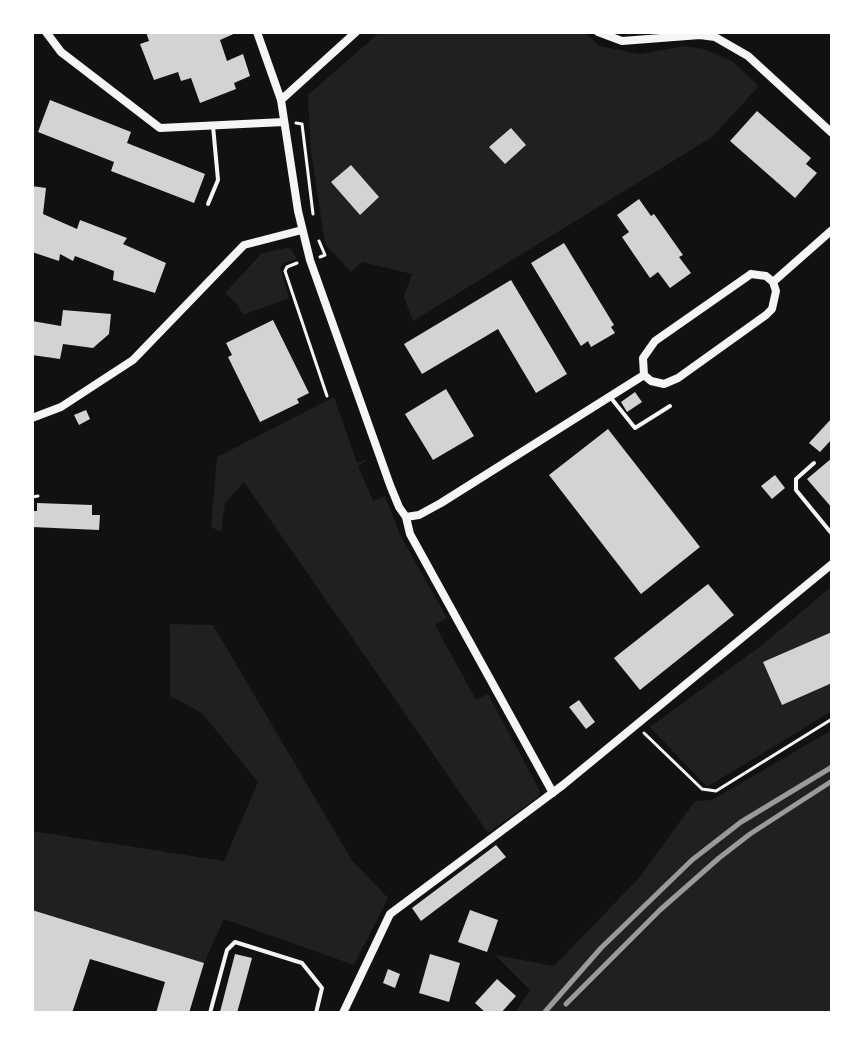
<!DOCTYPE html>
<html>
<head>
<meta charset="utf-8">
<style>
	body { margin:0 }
	#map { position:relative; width:864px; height:1045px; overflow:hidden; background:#111; font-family:"IBM Plex Sans",sans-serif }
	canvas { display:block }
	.frame { position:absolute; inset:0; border:34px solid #fff; pointer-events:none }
</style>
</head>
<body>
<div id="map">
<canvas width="864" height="1045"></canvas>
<div class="frame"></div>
</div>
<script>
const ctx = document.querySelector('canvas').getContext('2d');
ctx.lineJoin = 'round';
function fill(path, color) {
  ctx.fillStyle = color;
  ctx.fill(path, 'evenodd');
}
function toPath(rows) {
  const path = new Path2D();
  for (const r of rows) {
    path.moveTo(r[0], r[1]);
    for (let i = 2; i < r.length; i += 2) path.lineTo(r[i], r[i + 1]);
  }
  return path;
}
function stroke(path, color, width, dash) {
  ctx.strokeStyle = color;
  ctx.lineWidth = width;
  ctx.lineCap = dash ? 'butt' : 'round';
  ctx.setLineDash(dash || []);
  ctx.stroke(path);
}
fill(toPath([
	[380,32,584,32,599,46,640,54,684,46,704,49,732,61,759,86,712,137,413,321,404,297,412,274,362,262,351,272,325,244,311,152,308,95],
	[287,248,291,249,297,259,283,263,280,268,289,298,243,315,237,304,225,293,262,253],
	[334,397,357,463,369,459,358,466,373,501,385,496,401,537,447,618,435,625,476,700,488,694,540,791,538,797,488,833,244,482,225,503,221,532,211,527,217,457],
	[832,586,832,711,707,787,650,727,762,645],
	[170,624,213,625,351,859,388,898,354,965,224,919,204,963,32,910,32,831,224,861,258,782,202,713,170,696],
	[832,730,832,1013,515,1013,530,990,495,955,554,966,639,878,695,801,712,800]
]), '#202020');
fill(toPath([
	[146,32,238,32,220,40,227,61,243,54,250,76,234,83,236,89,200,103,191,78,181,81,178,72,154,80,140,44,149,41],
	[50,100,131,132,127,143,205,174,194,203,111,171,114,162,38,132],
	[757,111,811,158,806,164,817,173,795,198,730,141],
	[511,128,526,145,505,164,489,147],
	[351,165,379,197,360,215,331,182],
	[32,186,46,188,43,214,77,229,80,220,127,238,123,244,166,263,155,293,113,280,114,271,75,256,73,261,60,254,59,261,32,252],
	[639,199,651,216,654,214,683,255,679,257,691,273,670,288,658,272,650,278,622,237,629,232,617,215],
	[564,243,614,325,611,327,615,333,591,347,588,341,581,346,531,263],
	[511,280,567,374,536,393,498,329,422,374,404,344],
	[63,310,111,314,109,334,93,348,63,344,60,359,32,355,32,321,61,326],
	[273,320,309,393,297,399,299,403,260,422,228,357,232,355,226,343],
	[446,389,474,436,433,460,405,414],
	[635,392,642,402,627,412,621,402],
	[86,410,90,419,79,425,74,415],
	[832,418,832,439,820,452,809,443],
	[608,429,700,547,641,594,549,475],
	[832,458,832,508,807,479],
	[775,475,785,488,772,499,761,486],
	[37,503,92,505,92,515,100,515,99,530,32,527,32,511,37,511],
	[708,584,734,615,640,690,614,658],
	[832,632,832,683,782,705,763,662],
	[579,700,595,722,586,729,569,707],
	[496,845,506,857,421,921,412,908],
	[32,910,204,963,189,1013,156,1013,165,982,90,959,72,1013,32,1013],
	[470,910,498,920,487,952,458,942],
	[235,954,252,958,237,1013,224,1013,220,1012],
	[430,954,460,963,449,1002,419,993],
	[388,969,400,974,395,988,383,983],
	[497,979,516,996,501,1013,486,1013,475,1003]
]), '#d3d3d3');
stroke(toPath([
	[296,123,302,124,313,214],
	[319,241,325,255,320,257],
	[297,263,287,267,285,271,327,396],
	[32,497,38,496],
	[644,733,702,789,716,791,832,719]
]), '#f5f5f5', 3);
stroke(toPath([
	[208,204,218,180,213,126],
	[611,398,635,428,670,406],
	[814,463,796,479,796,490,832,534],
	[210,1013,227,950,235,942,302,963,322,988,316,1013]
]), '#f5f5f5', 4);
stroke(toPath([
	[46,32,61,52,160,128,284,122],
	[257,32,281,100,298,211,310,260,390,485,399,507,406,517,410,534,553,793],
	[598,32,622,41,700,35,715,37,748,56,832,133],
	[281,100,356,32],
	[751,274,766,276,773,282,776,291,772,309,766,315,678,378,664,384,651,381,644,375,643,358,655,341,751,274],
	[773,282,832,230],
	[32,418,61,407,133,360,244,245,302,230],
	[406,517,419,515,441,503,644,375],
	[343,1013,390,914,563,785,832,564]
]), '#f5f5f5', 8);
stroke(toPath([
	[566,1004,660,910,719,858,750,834,832,781],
	[544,1013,601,948,692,860,741,822,832,767]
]), '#9a9a9a', 5);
</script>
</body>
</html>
